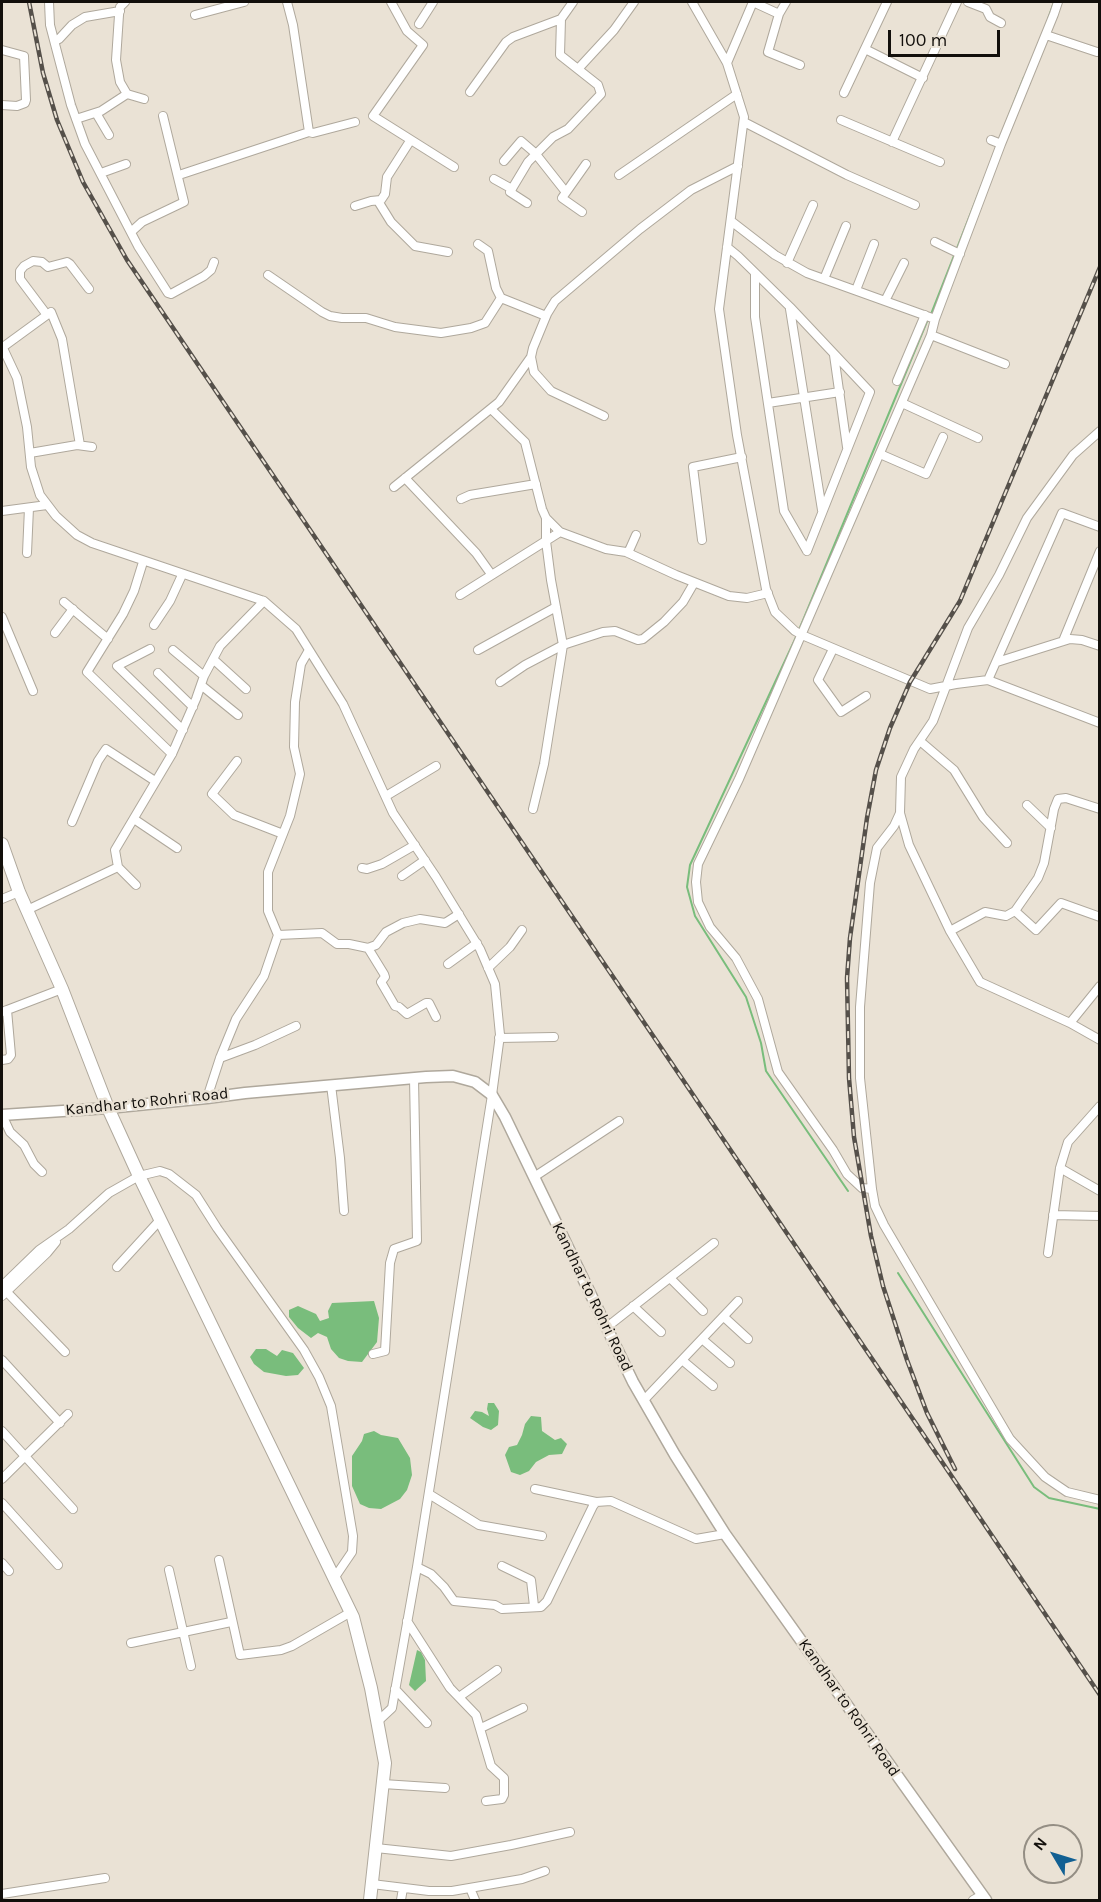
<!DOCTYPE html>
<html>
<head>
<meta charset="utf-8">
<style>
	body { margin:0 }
	#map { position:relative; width:1101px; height:1902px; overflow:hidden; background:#eae2d5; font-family:Karla,sans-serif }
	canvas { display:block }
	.frame { position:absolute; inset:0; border:3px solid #120f0b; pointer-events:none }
	.north { position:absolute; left:1023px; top:1824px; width:60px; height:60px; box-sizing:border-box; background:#eae2d5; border:2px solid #948e84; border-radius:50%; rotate:308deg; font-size:16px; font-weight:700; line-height:24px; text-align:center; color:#120f0b }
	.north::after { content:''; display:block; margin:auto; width:21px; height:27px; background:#126093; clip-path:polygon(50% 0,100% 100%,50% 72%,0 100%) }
	.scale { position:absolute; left:888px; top:30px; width:112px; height:27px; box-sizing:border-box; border:3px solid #120f0b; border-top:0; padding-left:8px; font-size:18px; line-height:21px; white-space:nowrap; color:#120f0b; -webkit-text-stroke:4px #eae2d5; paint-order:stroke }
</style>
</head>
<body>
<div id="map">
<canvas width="1101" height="1902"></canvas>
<div class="frame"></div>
<div class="north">N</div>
<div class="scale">100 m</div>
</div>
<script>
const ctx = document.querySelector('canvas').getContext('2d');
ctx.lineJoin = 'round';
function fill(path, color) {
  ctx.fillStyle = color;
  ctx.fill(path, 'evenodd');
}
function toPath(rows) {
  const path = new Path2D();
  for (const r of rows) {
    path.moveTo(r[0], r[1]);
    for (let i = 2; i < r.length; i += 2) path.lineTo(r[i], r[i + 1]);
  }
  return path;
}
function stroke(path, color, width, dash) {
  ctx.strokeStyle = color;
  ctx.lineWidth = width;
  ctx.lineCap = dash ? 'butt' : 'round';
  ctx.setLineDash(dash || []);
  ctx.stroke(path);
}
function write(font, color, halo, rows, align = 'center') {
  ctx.font = font + ' Karla,sans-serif';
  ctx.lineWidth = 5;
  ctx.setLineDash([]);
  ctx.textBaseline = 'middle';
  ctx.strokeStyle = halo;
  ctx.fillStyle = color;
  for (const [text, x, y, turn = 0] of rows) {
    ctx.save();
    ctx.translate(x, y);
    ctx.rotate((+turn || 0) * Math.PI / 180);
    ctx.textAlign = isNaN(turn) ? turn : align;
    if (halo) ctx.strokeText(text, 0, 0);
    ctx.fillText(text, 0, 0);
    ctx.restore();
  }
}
fill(toPath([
	[374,1301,379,1318,377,1342,362,1362,348,1361,339,1358,331,1349,327,1337,318,1333,311,1338,298,1328,289,1317,289,1310,298,1306,316,1314,320,1321,329,1318,328,1311,332,1303],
	[256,1349,266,1349,277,1356,282,1350,293,1353,304,1368,298,1375,286,1376,264,1372,254,1364,250,1357],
	[488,1403,494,1403,499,1411,498,1425,491,1430,483,1427,470,1418,475,1411,482,1412,489,1416,487,1409],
	[531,1416,541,1417,542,1431,555,1440,561,1438,567,1444,562,1454,549,1455,536,1462,529,1471,520,1475,511,1472,505,1455,509,1447,517,1445,522,1435,525,1424],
	[374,1431,381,1435,398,1438,410,1458,412,1475,407,1490,400,1499,381,1509,369,1508,360,1504,352,1486,352,1456,362,1441,364,1434],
	[417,1650,421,1652,425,1660,426,1681,415,1691,409,1685]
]), '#79bd7c');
stroke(toPath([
	[1048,19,1054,2],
	[1003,130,1024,77],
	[931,314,985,177],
	[799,630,928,319],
	[797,635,690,865,687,887,695,916,746,997,761,1043,766,1071,848,1191],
	[898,1273,1034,1487,1049,1498,1100,1509]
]), '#79bd7c', 2);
const street = toPath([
	[49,2,50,25,71,105,85,144,138,246,168,293,171,294,204,276,211,270,214,262],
	[125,2,120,7,119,15,116,60,120,82,127,94],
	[287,2,293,25,309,132],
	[391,2,407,31,423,45,373,116,454,167],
	[692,2,727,63,744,117,719,309,737,435,766,589,775,612,795,631,802,635,930,689,956,684,988,680,1100,723],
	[753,2,779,14],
	[786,2,779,14,768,52,800,65],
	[968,2,986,9,990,17,1001,23],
	[1058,2,1054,14,1001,144,935,319,931,335,739,779,698,864,696,882,698,902,710,927,736,958,758,999,778,1072,833,1150,847,1174,862,1188,872,1189,875,1206,884,1225,1010,1439,1045,1477,1067,1492,1100,1500],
	[195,15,244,2],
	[419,24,433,2],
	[1046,35,1097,52],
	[55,41,59,39,72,25,85,17,120,11],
	[865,49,923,78],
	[2,50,24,56,26,100,25,103,17,106,2,105],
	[727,63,753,2],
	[578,69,614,30,634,2],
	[470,92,506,42,513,37,561,19],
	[844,93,887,2],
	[96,113,109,135],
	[76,119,101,111,127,94,144,99],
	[841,120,940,162],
	[744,122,847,175,915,205],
	[991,140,1001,144],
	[892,142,957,2],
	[504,161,521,141,535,153,565,191],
	[101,173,126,164],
	[182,174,309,132,313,133,355,122],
	[619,175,737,94],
	[494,179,512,189],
	[378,201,391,222,415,246,448,252],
	[527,203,510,192,528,162,553,137,568,129,601,94,598,85,560,55,561,19,573,2],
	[355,206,371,201,381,200,385,194,387,177,410,141],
	[582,212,562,198,586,164],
	[731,221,775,255,807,273,935,319],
	[131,232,142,222,184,202,163,116],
	[935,242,960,254],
	[478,244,488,251,496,288,501,298,546,316],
	[727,247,738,256,790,307,870,392,807,551],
	[787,263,813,205],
	[755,274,755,317,784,511,807,551],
	[268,275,322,312,330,316,342,318,366,318,395,327,441,333,471,328,485,323,501,298],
	[824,279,846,226],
	[856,290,874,244],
	[885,301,904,263],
	[790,309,822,510],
	[47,315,20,279,20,271,24,266,33,261,42,262,48,267,67,262,70,264,89,289],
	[931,335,1005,364],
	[2,346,17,378,27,427,31,467,40,495,56,516,77,535,92,543,264,601,296,629,343,704,393,813,436,877,480,949,495,984,500,1035,492,1095,417,1567,392,1708,377,1722],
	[3,347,51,312,62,339,80,445],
	[834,355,847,447],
	[897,381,925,315],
	[768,403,840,392],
	[902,403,978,438],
	[491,409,525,442,542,509,546,518,560,532,606,549,626,552,676,575,729,596,747,598,768,593],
	[604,416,551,391,534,372,531,357,533,348,547,314,555,301,640,229,691,190,738,166],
	[1100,431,1073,455,1027,518,999,575,968,628,933,721,914,749,901,777,900,813,909,845,950,931,980,982,1070,1023,1100,1040],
	[30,453,77,445,92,447],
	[880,454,926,474,943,437],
	[405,478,476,553,491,574],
	[394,487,499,402,531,357],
	[461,499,470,495,536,484],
	[2,511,47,505],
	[702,540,693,467,742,457],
	[27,553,29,508],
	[628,553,636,535],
	[143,562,134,591,123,614,87,672,172,754],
	[460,595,560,532],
	[64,602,108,639],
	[2,617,33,691],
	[154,625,170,601,182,575],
	[55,633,73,609],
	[1063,641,1100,551],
	[150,649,117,666,183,730],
	[833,649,818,680,841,712,866,696],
	[173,650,204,676],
	[478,650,556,607],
	[213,659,246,689],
	[997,662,1070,639,1082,640,1100,646],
	[158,673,193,707],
	[988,680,1062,513,1100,527],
	[500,682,525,665,563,645,603,632,615,631,638,640,643,639,664,622,683,602,694,583],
	[201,685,238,715],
	[920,741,954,770,983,817,1007,843],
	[237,761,212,794,234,815,283,834],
	[386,796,436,766],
	[1027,805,1051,828],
	[533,809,544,764,563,645,551,580,546,541,546,518],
	[134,819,177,848],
	[72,822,98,761,106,749,155,781],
	[362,868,367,869,382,864,415,845],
	[402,876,425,860],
	[136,885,118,867,115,850,172,754,196,699,204,676,220,646,264,601],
	[2,899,19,892],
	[27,910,118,867],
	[1015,911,1038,878,1044,863,1054,809,1058,799,1066,798,1100,809],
	[950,931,985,912,1006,916,1015,911,1036,930,1061,903,1100,917],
	[278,935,322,933,337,944,349,944,368,948,376,945,386,932,403,923,420,919,445,923,459,914],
	[368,948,384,974,385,977,381,982,395,1006,399,1007,407,1014,426,1003,429,1003,436,1017],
	[448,964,477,943],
	[488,968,510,947,522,930],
	[2,1012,62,989],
	[1070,1023,1100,986],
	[499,1038,554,1037],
	[220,1058,255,1045,296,1026],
	[2,1060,8,1059,11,1055,7,1010],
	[331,1085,340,1158,344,1211],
	[207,1098,220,1058,236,1019,264,976,278,935,268,911,268,872,290,816,300,774,294,747,295,702,301,664,309,650],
	[2,1115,10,1132,24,1145,34,1164,42,1172],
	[1060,1168,1100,1191],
	[534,1177,619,1121],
	[872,1189,860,1078,860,1007,870,883,877,848,894,826,900,813],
	[1053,1215,1100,1216],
	[1048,1253,1060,1168,1068,1142,1100,1106],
	[117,1267,160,1220],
	[670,1278,703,1311],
	[2,1286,39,1250,69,1229,109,1193,139,1176,160,1171,169,1174,196,1195,217,1228,304,1350,319,1377,331,1406,353,1536,352,1552,335,1577],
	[2,1287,65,1352],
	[2,1296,47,1253,56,1242],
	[633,1306,661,1332],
	[724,1317,748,1339],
	[607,1327,714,1243],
	[702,1339,730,1363],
	[373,1354,385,1351,390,1263,394,1249,417,1241,414,1078],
	[2,1360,60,1423],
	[682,1360,713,1386],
	[644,1400,738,1301],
	[2,1431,73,1509],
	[2,1479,68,1414],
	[535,1489,596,1502],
	[429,1494,479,1525,542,1536],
	[2,1503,58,1565],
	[219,1560,240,1655,281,1650,292,1646,351,1612],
	[2,1563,9,1571],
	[502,1566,531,1580,534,1606],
	[417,1567,431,1574,444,1587,454,1601,495,1605,502,1609,541,1607,547,1601,593,1506,596,1502,611,1501,696,1539,725,1534],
	[169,1570,191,1666],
	[407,1621,450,1688,476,1715,491,1766,504,1778,504,1795,502,1799,486,1801],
	[131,1643,231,1622],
	[395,1689,427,1723],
	[459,1697,497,1670],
	[481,1728,523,1708],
	[383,1784,445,1788],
	[376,1848,451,1856,511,1845,570,1832],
	[372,1884,429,1891,452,1891,522,1879,545,1871],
	[470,1888,475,1900],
	[2,1894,105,1878],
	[401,1900,403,1888],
	[973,1900,982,1895]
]);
const secondary = toPath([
	[2,1115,108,1108,207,1098,245,1093,426,1077,453,1076,475,1082,492,1095,505,1117,633,1382,675,1455,725,1534,986,1900]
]);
const primary = toPath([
	[2,844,19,892,62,989,108,1108,139,1176,353,1617,371,1688,385,1763,370,1900]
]);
stroke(street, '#afa89c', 10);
stroke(secondary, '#afa89c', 13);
stroke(primary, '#afa89c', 14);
stroke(street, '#fff', 8);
stroke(secondary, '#fff', 10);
stroke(primary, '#fff', 12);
const rail = toPath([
	[29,2,43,73,57,120,83,182,127,260,1100,1695],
	[955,1469,927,1413,907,1360,883,1286,871,1236,854,1137,849,1078,847,978,850,938,867,818,876,770,890,728,910,682,960,601,1100,267]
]);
stroke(rail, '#55504a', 4.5);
stroke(rail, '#eae2d5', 2, [7]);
write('16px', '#120f0b', '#eae2d5', [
	["Kandhar to Rohri Road",147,1102,-6],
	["Kandhar to Rohri Road",592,1297,64],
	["Kandhar to Rohri Road",849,1708,55]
]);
</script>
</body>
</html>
